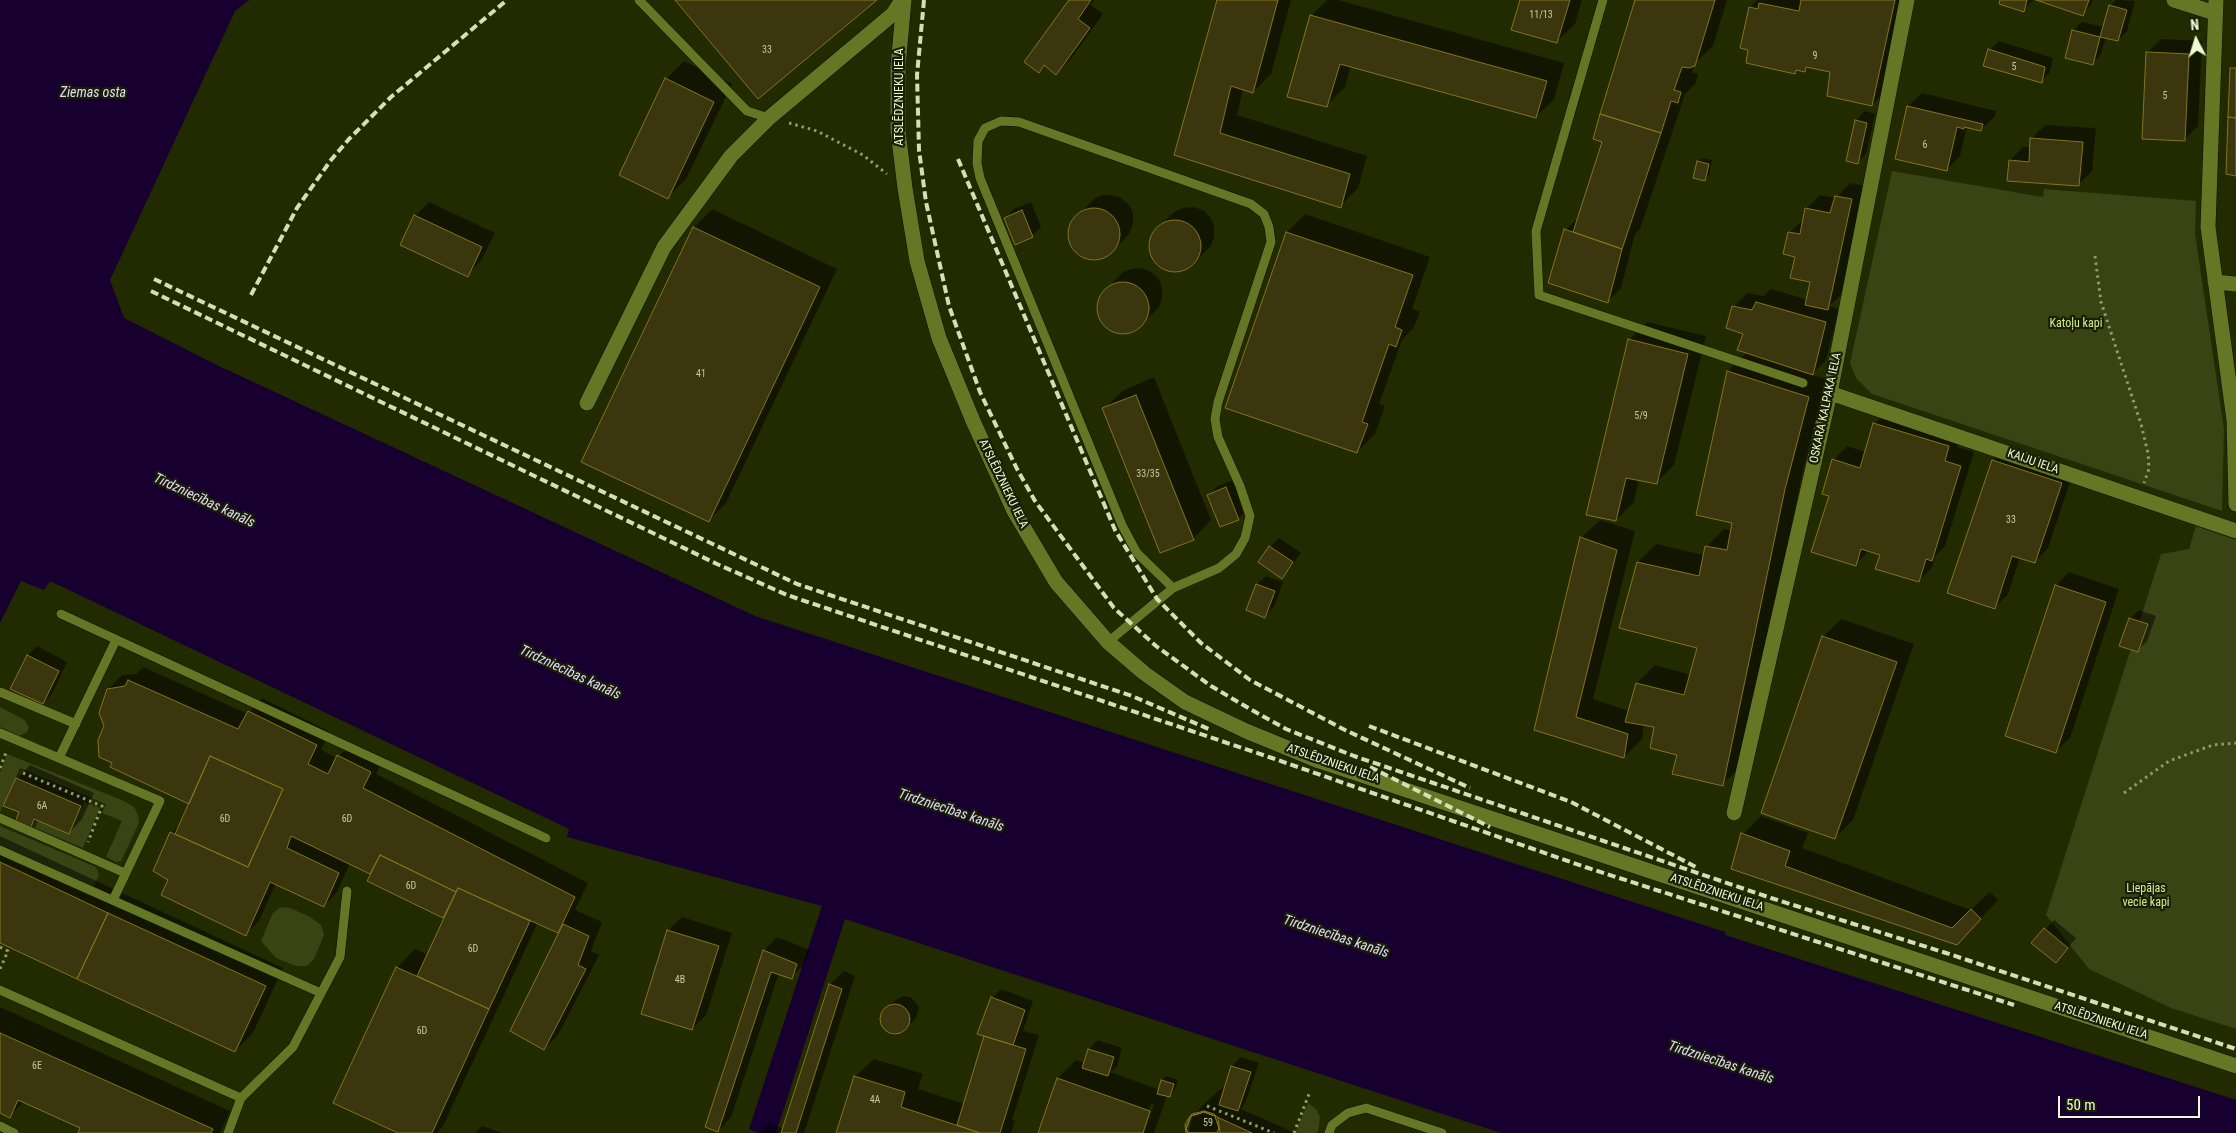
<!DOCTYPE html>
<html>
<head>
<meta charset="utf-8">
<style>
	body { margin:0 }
	#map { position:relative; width:2236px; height:1133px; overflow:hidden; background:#222a00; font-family:"Roboto Condensed",sans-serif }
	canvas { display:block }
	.north { position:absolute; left:2171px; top:15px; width:50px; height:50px; -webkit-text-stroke:4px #191f06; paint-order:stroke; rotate:355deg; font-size:14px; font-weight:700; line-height:20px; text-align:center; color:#effad2 }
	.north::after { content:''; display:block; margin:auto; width:18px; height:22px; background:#effad2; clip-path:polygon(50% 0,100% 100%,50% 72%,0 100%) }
	.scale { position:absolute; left:2058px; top:1096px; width:142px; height:22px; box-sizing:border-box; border:2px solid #effad2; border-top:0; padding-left:6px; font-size:15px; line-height:18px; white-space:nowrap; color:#effad2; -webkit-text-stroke:4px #191f06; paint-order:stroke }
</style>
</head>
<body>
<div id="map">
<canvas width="2236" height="1133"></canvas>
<div class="north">N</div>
<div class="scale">50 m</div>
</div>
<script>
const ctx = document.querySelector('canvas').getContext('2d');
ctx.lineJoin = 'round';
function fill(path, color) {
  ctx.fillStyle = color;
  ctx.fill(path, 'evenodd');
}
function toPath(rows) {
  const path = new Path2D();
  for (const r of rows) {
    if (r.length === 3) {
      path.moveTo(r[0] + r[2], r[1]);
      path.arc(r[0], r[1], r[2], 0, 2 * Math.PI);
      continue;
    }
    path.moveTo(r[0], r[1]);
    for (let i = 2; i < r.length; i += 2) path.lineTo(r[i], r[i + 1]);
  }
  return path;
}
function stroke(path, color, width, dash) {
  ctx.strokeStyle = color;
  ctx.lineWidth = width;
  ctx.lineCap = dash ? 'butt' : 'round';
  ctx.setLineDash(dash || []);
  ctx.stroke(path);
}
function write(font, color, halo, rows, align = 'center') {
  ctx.font = font + ' "Roboto Condensed",sans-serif';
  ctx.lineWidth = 4.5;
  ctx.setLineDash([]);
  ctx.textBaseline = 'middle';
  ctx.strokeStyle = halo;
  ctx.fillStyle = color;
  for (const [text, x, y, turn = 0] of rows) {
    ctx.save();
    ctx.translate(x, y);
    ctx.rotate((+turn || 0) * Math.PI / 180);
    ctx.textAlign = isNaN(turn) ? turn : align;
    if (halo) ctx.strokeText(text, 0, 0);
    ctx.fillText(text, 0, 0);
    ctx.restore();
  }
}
fill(toPath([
	[1892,171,2043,197,2044,189,2196,201,2195,234,2224,429,2222,511,1872,394,1856,378,1850,363],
	[2196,526,2236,540,2236,1029,2171,1008,2089,969,2046,915,2161,554,2189,549],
	[0,707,25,720,29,728,27,732,19,736,0,727],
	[7,754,124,801,134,807,138,815,139,823,121,861,116,862,106,857,122,821,102,813,106,804,20,768,0,812,0,773],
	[84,802,100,808,83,848,35,828,38,821,69,834],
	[0,826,96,867,99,875,93,887,0,845],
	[281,907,290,908,310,917,321,925,324,935,314,959,307,966,296,966,276,958,261,941,273,913],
	[1308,1103,1317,1110,1320,1117,1319,1127,1317,1133,1295,1133]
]), '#394314');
fill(toPath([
	[0,0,249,0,235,11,110,280,124,318,219,366,755,616,1725,932,1725,935,2236,1100,2236,1133,1501,1133,845,919,776,1133,759,1133,749,1129,822,906,567,837,569,829,50,581,44,590,21,581,0,623]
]), '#170030');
fill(toPath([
	[1071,0,1094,0,1091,5,1103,14,1070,60,1056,74,1045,65,1039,71],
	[1219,0,1291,0,1271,74,1253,92,1243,89,1237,115,1367,156,1358,188,1340,206,1176,155],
	[1327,0,1338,0,1564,63,1554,99,1536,117,1351,65,1345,87,1327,105,1311,16],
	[1522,0,1582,0,1575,24,1556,42],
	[1637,0,1727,0,1713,46,1694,64,1692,72,1698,74,1696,83,1685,94,1640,229,1635,234,1621,288,1607,302,1566,230,1579,217,1604,141],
	[1758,0,1909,0,1890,87,1872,105,1832,71,1809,66,1805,71,1797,69,1795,72,1750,49,1750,7],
	[2002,0,2033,0,2023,10],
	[2040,0,2093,0,2091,5,2082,14],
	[2116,0,2135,1,2127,31,2118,40,2106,37,2101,54,2093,63,2073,30,2082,22,2104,27,2110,6],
	[2161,39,2202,41,2198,126,2185,139,2147,53],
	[1999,41,2053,58,2050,72,2041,81,1990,50],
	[684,61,732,84,686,179,668,197,666,79],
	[1922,93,1996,111,1995,116,1981,130,1967,126,1960,156,1947,170,1908,106],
	[1865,111,1875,114,1866,154,1857,162,1856,120],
	[2045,125,2096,128,2092,171,2079,184,2010,160,2023,147,2031,147,2032,138],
	[1702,158,1712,160,1709,175,1704,179,1698,162],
	[1850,183,1865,186,1841,295,1829,306,1839,309,1826,360,1811,375,1826,379,1803,470,1741,766,1723,784,1679,754,1655,726,1644,724,1642,739,1624,757,1535,729,1581,538,1600,520,1635,531,1593,699,1629,711,1637,683,1655,665,1691,675,1699,647,1621,627,1638,562,1656,544,1704,555,1706,547,1724,529,1732,530,1728,371,1747,352,1745,333,1734,307,1747,293,1764,296,1771,289,1808,300,1812,281,1796,256,1789,233,1804,219,1807,208,1820,195,1836,198],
	[1102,195,1112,195,1121,198,1129,205,1133,213,1133,224,1129,234,1109,255,1099,259,1090,260,1080,255,1073,249,1069,241,1069,231,1072,221,1093,200],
	[429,202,495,233,481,261,467,275,415,216],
	[1031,202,1041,227,1032,236,1005,218,1014,209],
	[1193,207,1203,210,1210,217,1214,225,1214,236,1211,246,1190,267,1180,271,1171,272,1161,268,1154,262,1150,253,1150,243,1153,233,1174,212,1183,208],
	[712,209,837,269,726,503,708,521,583,461,694,227],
	[1305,214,1430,257,1412,309,1420,312,1414,327,1402,340,1379,404,1385,406,1375,434,1357,452,1287,232],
	[1141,268,1151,272,1158,278,1162,287,1162,298,1159,307,1138,328,1128,332,1119,333,1109,329,1098,314,1098,304,1101,295,1122,273,1131,269],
	[1647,322,1706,336,1674,465,1656,483,1639,479,1634,502,1616,520,1629,340],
	[1154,377,1211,520,1193,539,1104,409,1122,391],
	[1888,410,1962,433,1957,447,1974,452,1945,546,1936,555,1932,567,1919,581,1881,554,1869,551,1856,564,1830,495,1834,460,1847,446,1866,452,1875,424],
	[2006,447,2074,470,2048,548,2035,562,2020,557,2008,594,1994,608,1993,461],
	[1235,479,1247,510,1238,519,1209,495,1218,486],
	[1279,538,1301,553,1282,577,1270,547],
	[2069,572,2119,589,2070,738,2056,751,2056,586],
	[1266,576,1283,582,1274,607,1265,616,1257,584],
	[2139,610,2156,616,2147,641,2138,650,2130,619],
	[1841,619,1914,644,1853,820,1835,838,1823,637],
	[37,646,67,662,52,694,43,703,12,688,28,655],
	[143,667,248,714,262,698,330,732,321,750,337,758,352,743,384,758,376,774,588,883,575,910,602,922,591,951,599,955,558,1035,544,1049,560,932,538,922,443,1126,437,1133,401,1133,397,968,415,949,428,955,449,911,442,917,372,873,350,863,337,892,324,906,276,883,259,921,245,935,170,879,171,833,182,822,190,803,113,763,106,726,108,689,122,675,136,674],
	[30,765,94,793,82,819,69,833,37,819,31,825,20,812,17,779],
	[1761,816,1808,833,1802,848,1971,910,1990,892,1998,900,1957,944,1733,868,1743,834],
	[0,836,283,968,253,1033,235,1051,0,941],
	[682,917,732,933,706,1015,692,1029,668,930],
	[2054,920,2076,938,2064,952,2033,943],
	[777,937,810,950,805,964,791,977,779,973,731,1117,718,1131,764,951],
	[844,971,855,976,804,1133,759,1133,769,1123,784,1129,830,984],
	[1001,989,1033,1001,1023,1031,1039,1035,1012,1120,1015,1121,1011,1133,837,1133,855,1077,874,1059,923,1074,918,1089,964,1104,985,1037,992,998],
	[904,996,912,998,919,1007,916,1018,906,1028,896,1033,888,1031,881,1022,884,1010,894,1001],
	[0,1007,230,1111,220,1133,79,1133,82,1127,24,1101,10,1116,0,1112],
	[1098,1040,1122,1048,1117,1066,1110,1072,1160,1090,1162,1080,1166,1076,1178,1080,1174,1092,1170,1096,1167,1095,1154,1133,1144,1133,1154,1105,1151,1104,1141,1133,1040,1133,1058,1078,1076,1060,1084,1063,1089,1049],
	[1241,1057,1259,1063,1246,1101,1241,1109,1295,1133,1189,1133,1192,1116,1219,1090,1226,1087,1232,1066],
	[482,1126,502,1133,475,1133]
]), '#0007');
const building = toPath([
	[675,0,877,0,758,99,675,0],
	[1069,0,1091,0,1078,19,1090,28,1056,75,1044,65,1039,73,1024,62,1069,0],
	[1217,0,1278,0,1253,93,1231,86,1220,133,1350,174,1341,208,1174,155,1217,0],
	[1520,0,1570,0,1557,43,1511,30,1520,0],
	[1635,0,1715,0,1695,66,1689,68,1682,67,1674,90,1681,92,1678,103,1671,101,1661,133,1600,114,1635,0],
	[1801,0,1895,0,1872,106,1827,96,1830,72,1806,67,1805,72,1796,70,1795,74,1746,63,1748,50,1740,48,1749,7,1758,9,1759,3,1799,11,1801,0],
	[2000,0,2027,0,2024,12,1999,4,2000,0],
	[2036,0,2089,0,2083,16,2036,0],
	[2109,5,2127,10,2118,41,2100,37,2109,5],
	[1310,15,1547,81,1536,118,1340,64,1327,107,1287,97,1310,15],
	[2072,30,2100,37,2093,65,2065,58,2072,30],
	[1988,49,2045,67,2042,83,1983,66,1988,49],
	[2146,52,2189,54,2185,141,2142,139,2146,52],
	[2230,68,2236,68,2236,118,2228,117,2230,68],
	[665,78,714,102,668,199,619,175,665,78],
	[1907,106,1983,124,1981,131,1964,127,1964,129,1957,127,1947,171,1895,159,1907,106],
	[1600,114,1661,133,1622,249,1573,232,1602,142,1593,139,1600,114],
	[2228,117,2236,118,2236,176,2226,174,2228,117],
	[1855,120,1867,123,1858,164,1846,161,1855,120],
	[2030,138,2083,142,2079,186,2007,181,2009,160,2029,162,2030,138],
	[1697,161,1709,164,1705,181,1693,178,1697,161],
	[1835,196,1852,199,1828,310,1805,305,1810,282,1790,278,1795,257,1783,254,1788,232,1800,234,1805,208,1830,213,1835,196],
	[1094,234,26],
	[1022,210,1033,237,1015,245,1004,218,1022,210],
	[414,215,482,247,468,277,400,245,414,215],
	[1175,246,26],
	[693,227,820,287,709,522,581,462,693,227],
	[1564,229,1622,249,1608,303,1548,283,1564,229],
	[1286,232,1413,275,1395,327,1402,330,1396,347,1389,344,1362,422,1368,424,1357,453,1225,408,1286,232],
	[1123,308,26],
	[1756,302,1826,322,1813,375,1737,350,1743,334,1726,328,1732,306,1752,310,1756,302],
	[1628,339,1688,354,1657,484,1626,478,1616,521,1586,515,1628,339],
	[1727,371,1809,397,1785,489,1723,786,1672,774,1677,755,1650,748,1654,727,1625,722,1636,683,1684,695,1697,648,1619,628,1637,562,1699,576,1705,546,1727,550,1732,523,1696,515,1727,371],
	[1136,395,1194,540,1160,553,1102,408,1136,395],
	[1873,423,1949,446,1945,461,1961,466,1932,561,1926,559,1919,582,1875,569,1880,555,1861,549,1856,566,1811,552,1829,496,1822,494,1832,459,1860,468,1873,423],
	[1992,460,2062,483,2035,563,2012,556,1995,609,1947,593,1992,460],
	[1226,487,1239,520,1220,527,1207,495,1226,487],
	[1580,537,1617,550,1576,717,1628,734,1624,758,1534,730,1580,537],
	[1269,546,1293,562,1282,579,1258,562,1269,546],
	[1256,584,1275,591,1265,618,1246,610,1256,584],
	[2055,585,2106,602,2056,753,2005,736,2055,585],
	[2129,618,2148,624,2138,652,2119,646,2129,618],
	[1822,636,1897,662,1835,839,1761,813,1822,636],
	[27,655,59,671,43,704,10,689,27,655],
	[128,680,238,729,248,711,317,745,308,764,328,774,337,755,371,772,363,788,575,897,558,933,458,888,456,892,380,855,370,874,291,836,287,848,339,873,324,907,270,882,246,936,161,895,168,880,153,871,170,832,248,867,283,789,210,756,189,804,110,767,112,763,99,757,98,740,104,726,99,713,107,689,125,686,128,680],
	[210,756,283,789,248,867,175,834,210,756],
	[16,778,81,806,69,834,34,819,31,827,16,820,19,812,3,806,16,778],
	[1741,833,1790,851,1785,866,1952,928,1971,909,1981,919,1957,945,1731,869,1741,833],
	[380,855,456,892,443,918,367,881,380,855],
	[0,862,108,913,77,979,0,943,0,862],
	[458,888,530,921,489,1009,417,976,458,888],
	[108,913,266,986,235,1052,77,979,108,913],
	[563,924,589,936,578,965,586,969,544,1050,510,1031,563,924],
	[2044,928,2068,948,2056,963,2031,943,2044,928],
	[667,930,719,946,692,1030,641,1014,667,930],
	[763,950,797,964,792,979,771,972,718,1132,705,1127,763,950],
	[396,967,489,1009,432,1133,398,1133,333,1103,396,967],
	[829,984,842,989,796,1133,781,1133,829,984],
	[991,997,1025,1010,1013,1045,977,1034,991,997],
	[895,1019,15],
	[0,1033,213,1129,211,1133,78,1133,80,1128,18,1100,10,1118,0,1113,0,1033],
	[984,1036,1026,1049,1000,1133,980,1133,957,1125,984,1036],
	[1088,1049,1114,1057,1108,1076,1082,1068,1088,1049],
	[1231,1066,1251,1072,1238,1111,1219,1105,1231,1066],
	[854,1076,905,1092,901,1107,980,1133,836,1133,854,1076],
	[1057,1078,1150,1111,1143,1133,1038,1133,1057,1078],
	[1161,1080,1174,1084,1170,1097,1157,1094,1161,1080],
	[1204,1111,1214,1114,1218,1118,1220,1133,1186,1133,1185,1125,1188,1119,1192,1114,1204,1111],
	[1204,1112,1215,1116,1252,1133,1188,1133,1186,1129,1191,1116,1204,1112],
	[1204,1112,1215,1116,1219,1128,1217,1133,1188,1133,1186,1129,1191,1116,1204,1112],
	[1204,1112,1215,1116,1219,1128,1217,1133,1188,1133,1186,1129,1191,1116,1204,1112]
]);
fill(building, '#3c360f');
stroke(building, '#83751b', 1);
const lane = toPath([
	[639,0,747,111,769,118],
	[1603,0,1536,231,1539,295,1803,383],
	[61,614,546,838],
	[1108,642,1173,588,1219,568,1236,554,1245,538,1250,516,1240,486,1218,437,1215,419,1218,402,1271,242,1269,227,1264,214,1251,204,1019,122,1001,121,985,128,978,141,977,163,980,178,1122,525,1137,553,1173,588],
	[0,692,76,724],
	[0,733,160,801,113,900],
	[59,758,116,640],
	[0,818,125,873],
	[0,850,321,993],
	[0,990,241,1098],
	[0,1126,14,1133],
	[228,1133,241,1098,293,1047,340,957,347,891],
	[1329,1133,1332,1125,1348,1113,1366,1108,1442,1133]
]);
const street = toPath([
	[904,0,898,67,898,131,905,188,917,261,939,338,973,421,1014,511,1056,582,1108,642,1144,673,1185,702,1246,731,1319,761,2236,1066],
	[2174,0,2215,13],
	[2216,0,2208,227,2234,420,2236,504],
	[2215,282,2236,284],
	[1830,393,2236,531],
	[587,403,664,247,731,156,769,118,893,14,902,0],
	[1734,813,1830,393,1907,0]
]);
stroke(lane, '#0c1100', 10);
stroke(street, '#0c1100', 16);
stroke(toPath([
	[789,123,817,131,863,155,887,174],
	[2095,256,2101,302,2141,424,2148,453,2149,469,2144,483],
	[0,768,7,750],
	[23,773,102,806,88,842],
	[2124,793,2169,761,2213,745,2236,743],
	[0,947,8,951,0,969],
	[1207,1106,1274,1133],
	[1294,1133,1309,1094]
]), '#919b72', 3, [2.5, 4]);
stroke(lane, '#657625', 9);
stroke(street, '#657625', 15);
stroke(toPath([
	[924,0,917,75,919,150,926,202,949,306,980,392,1017,469,1035,501,1114,608,1156,646,1211,686,1250,709,1286,729,1354,756,1771,898,1946,953,2236,1049],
	[958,159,1115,530,1157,599,1201,643,1250,680,1345,730,1470,788],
	[154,279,797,584,1132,696,1211,730],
	[151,291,717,564,787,595,1272,758,1585,867,2014,1005],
	[251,295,297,208,331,160,349,139,391,97,507,0],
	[1369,726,1571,802,1696,867],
	[1370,767,1490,827]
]), '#d5dfb7', 4, [8, 4]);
write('10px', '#c2c9a1', null, [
	["11/13",1541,15],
	["33",767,50],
	["9",1815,56],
	["5",2014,67],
	["5",2165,96],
	["6",1925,145],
	["41",701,374],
	["5/9",1641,416],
	["33/35",1148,474],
	["33",2011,520],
	["6A",42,806],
	["6D",225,819],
	["6D",347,819],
	["6D",411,886],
	["6D",473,949],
	["4B",680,980],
	["6D",422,1031],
	["6E",37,1066],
	["4A",875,1100],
	["59",1208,1123]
]);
write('12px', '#effad2', '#191f06', [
	["ATSLĒDZNIEKU IELA",900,97,-90],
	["OSKARA KALPAKA IELA",1826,408,-78],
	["KAIJU IELA",2033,462,19],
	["ATSLĒDZNIEKU IELA",1003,484,64],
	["ATSLĒDZNIEKU IELA",1333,764,19],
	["ATSLĒDZNIEKU IELA",1717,893,18],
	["ATSLĒDZNIEKU IELA",2101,1021,18]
]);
write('12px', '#d6ee8d', '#191f06', [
	["Katoļu kapi",2076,324],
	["Liepājas",2146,889],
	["vecie kapi",2146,903]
]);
write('italic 14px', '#e5d9fd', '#191f06', [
	["Ziemas osta",93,93],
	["Tirdzniecības kanāls",204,501,25],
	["Tirdzniecības kanāls",570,673,25],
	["Tirdzniecības kanāls",951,811,18],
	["Tirdzniecības kanāls",1336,937,18],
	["Tirdzniecības kanāls",1721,1063,18]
]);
</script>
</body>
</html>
